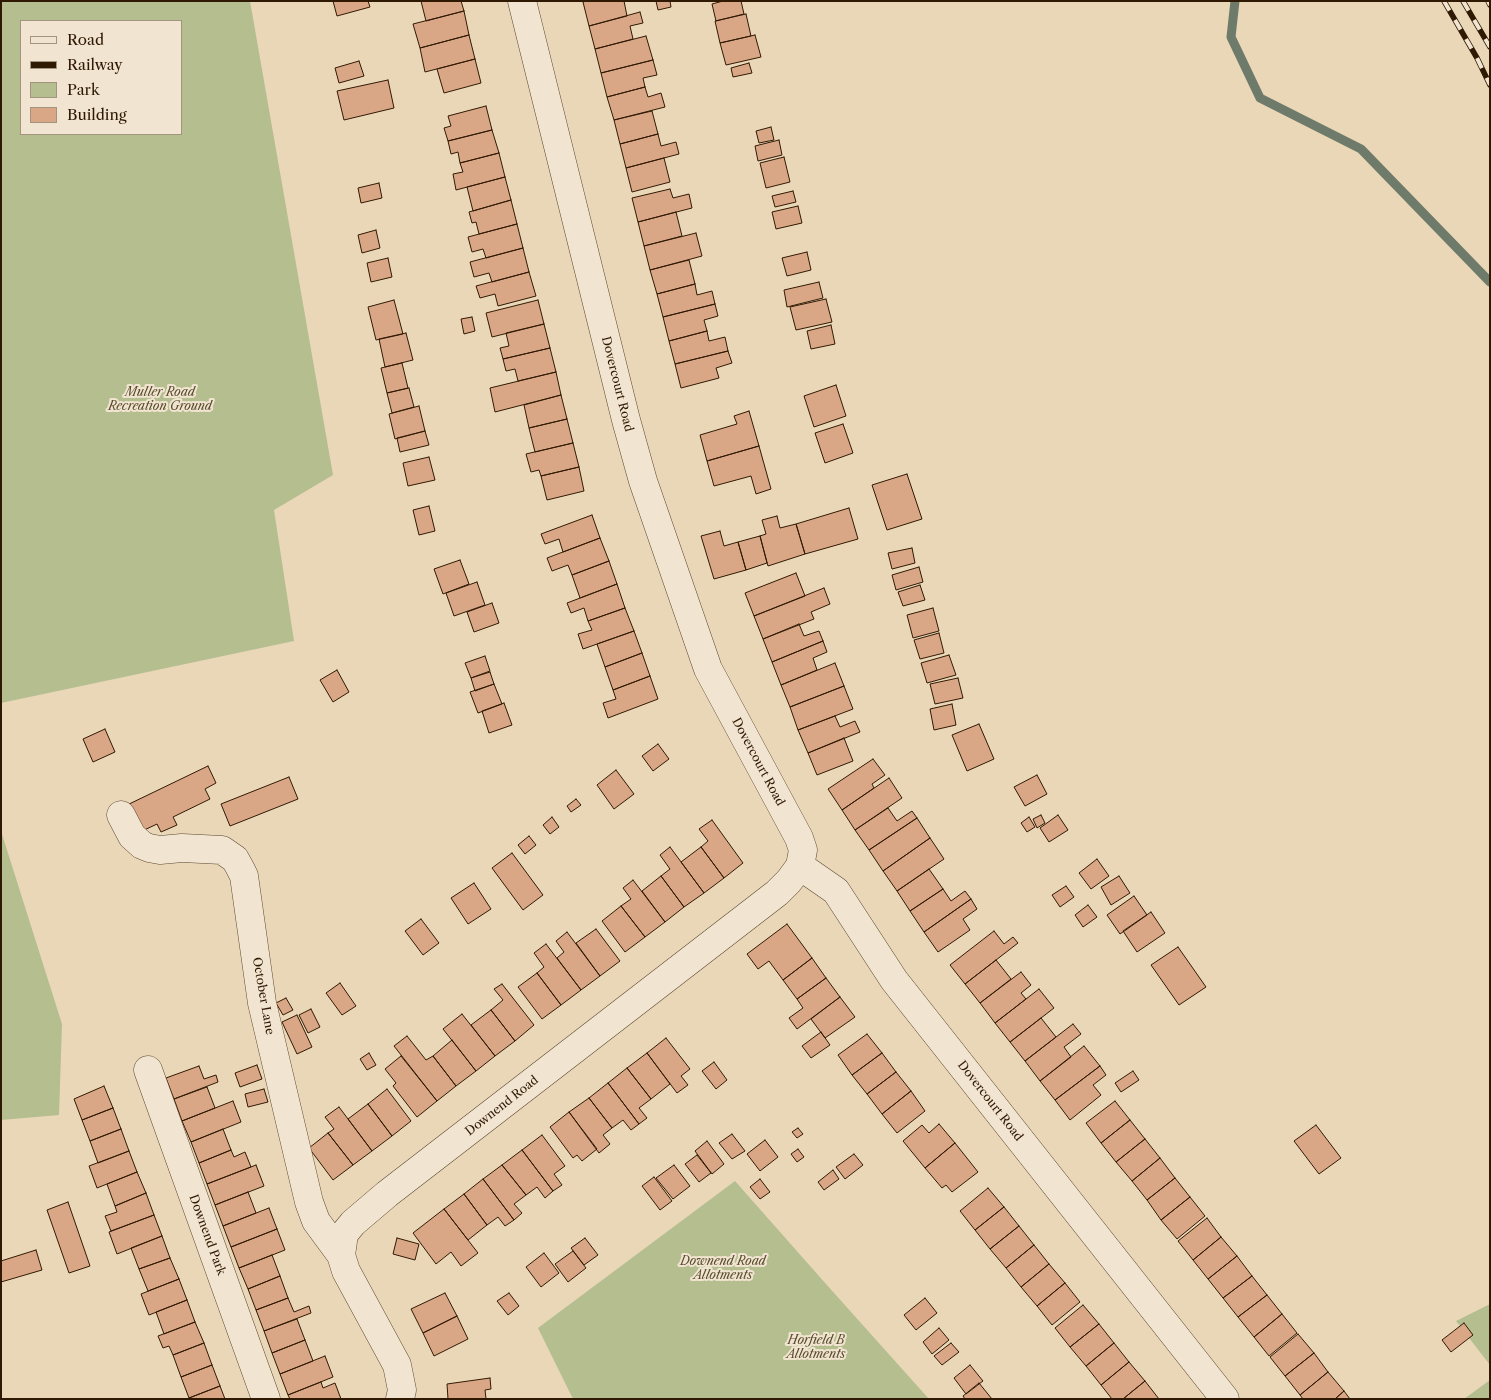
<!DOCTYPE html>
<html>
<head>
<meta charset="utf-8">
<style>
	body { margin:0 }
	#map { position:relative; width:1491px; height:1400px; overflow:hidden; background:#e9d7b8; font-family:"Libre Caslon Text",serif }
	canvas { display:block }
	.frame { position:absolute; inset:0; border:2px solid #301903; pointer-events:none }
	.legend { position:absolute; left:20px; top:20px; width:162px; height:115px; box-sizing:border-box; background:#f1e5d1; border:1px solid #a4937f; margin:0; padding:6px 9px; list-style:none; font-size:15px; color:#301903 }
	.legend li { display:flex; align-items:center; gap:10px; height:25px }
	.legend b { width:25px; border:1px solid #a4937f }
</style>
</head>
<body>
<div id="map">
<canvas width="1491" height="1400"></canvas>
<div class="frame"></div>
<ul class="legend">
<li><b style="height:6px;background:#f1e5d1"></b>Road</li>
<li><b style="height:6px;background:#301903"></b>Railway</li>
<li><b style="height:14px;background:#b5be8f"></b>Park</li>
<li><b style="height:14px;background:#daa786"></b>Building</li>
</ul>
</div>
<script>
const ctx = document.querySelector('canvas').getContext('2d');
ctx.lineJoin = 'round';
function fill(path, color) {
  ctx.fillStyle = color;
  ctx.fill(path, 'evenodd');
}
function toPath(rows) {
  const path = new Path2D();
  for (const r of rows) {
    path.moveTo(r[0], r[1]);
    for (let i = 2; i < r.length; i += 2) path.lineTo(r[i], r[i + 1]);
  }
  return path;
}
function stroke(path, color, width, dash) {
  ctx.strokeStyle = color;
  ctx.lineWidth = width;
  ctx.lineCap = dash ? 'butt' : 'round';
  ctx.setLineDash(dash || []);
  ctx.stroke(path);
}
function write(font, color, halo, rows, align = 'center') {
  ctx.font = font + ' "Libre Caslon Text",serif';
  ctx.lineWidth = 4;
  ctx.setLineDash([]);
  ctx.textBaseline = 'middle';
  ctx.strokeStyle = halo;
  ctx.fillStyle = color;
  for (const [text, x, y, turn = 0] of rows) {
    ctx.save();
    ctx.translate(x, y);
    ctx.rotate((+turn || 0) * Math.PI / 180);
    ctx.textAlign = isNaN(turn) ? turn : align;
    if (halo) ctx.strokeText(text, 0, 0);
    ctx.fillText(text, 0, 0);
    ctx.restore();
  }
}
fill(toPath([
	[1,1,250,1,333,475,274,510,294,641,1,703],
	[21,21,181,21,181,134,21,134],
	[1,831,62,1024,59,1115,1,1120],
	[735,1181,826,1284,929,1399,573,1399,538,1328],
	[1490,1304,1490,1365,1456,1321],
	[1490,1380,1490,1399,1464,1399]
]), '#b5be8f');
stroke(toPath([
	[1235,1,1231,37,1260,98,1361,149,1490,282]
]), '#6e7a6a', 9);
const building = toPath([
	[333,1,368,1,370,7,337,16,333,1],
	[421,1,461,1,464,11,426,21,421,1],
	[586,1,624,1,627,16,589,26,583,2,586,1],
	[656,1,670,1,671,7,658,10,656,1],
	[723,1,741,1,744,14,716,21,712,4,723,1],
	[464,11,469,35,420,48,413,24,464,11],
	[640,12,643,23,630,26,633,39,595,49,589,26,640,12],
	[746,14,751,36,720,43,715,21,746,14],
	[469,35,475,59,425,72,420,48,469,35],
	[755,35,761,57,726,65,720,43,755,35],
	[646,36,653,60,601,73,595,49,646,36],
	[475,59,481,83,444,93,437,69,475,59],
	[653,60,657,75,643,78,645,87,607,97,601,73,653,60],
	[359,61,364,76,339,83,335,68,359,61],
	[749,63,752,73,733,77,731,68,749,63],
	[388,80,394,108,344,120,337,91,388,80],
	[645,87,648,97,661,93,665,107,614,120,607,97,645,87],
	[486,106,492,130,448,141,444,128,451,126,448,116,486,106],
	[652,111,658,134,620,144,614,120,652,111],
	[771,127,774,140,759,143,756,131,771,127],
	[492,130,499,153,460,163,458,152,451,154,448,141,492,130],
	[658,134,661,146,676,142,679,154,626,168,620,144,658,134],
	[779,140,782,155,758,161,755,146,779,140],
	[499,153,505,177,456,190,453,174,463,172,460,163,499,153],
	[784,157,790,182,766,188,760,163,784,157],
	[664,158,670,182,632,192,626,168,664,158],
	[505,177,511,200,473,211,467,187,505,177],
	[379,183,382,198,361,203,358,188,379,183],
	[670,189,673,198,689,194,692,208,638,222,632,198,670,189],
	[793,191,796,202,775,207,772,196,793,191],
	[511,200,517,224,479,234,476,222,472,223,469,212,511,200],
	[798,206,802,223,776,229,772,212,798,206],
	[676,212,682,236,644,246,638,222,676,212],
	[517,224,523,248,486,258,483,249,472,252,468,237,517,224],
	[376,230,380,248,362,253,358,235,376,230],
	[696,233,702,256,650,270,644,246,696,233],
	[523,248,529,272,492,282,489,273,474,277,470,262,523,248],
	[807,252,811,270,787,276,782,258,807,252],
	[388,258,392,277,371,282,367,263,388,258],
	[689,260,695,284,657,294,650,270,689,260],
	[529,272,536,296,498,306,495,294,480,298,476,286,529,272],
	[819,282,823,298,787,307,784,290,819,282],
	[695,284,697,295,712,291,715,304,663,317,657,294,695,284],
	[826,299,832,322,796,330,790,307,826,299],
	[394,300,403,334,376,340,368,307,394,300],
	[538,300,544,324,492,337,486,313,538,300],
	[715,304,718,316,704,320,707,331,669,341,663,317,715,304],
	[472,317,475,331,464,334,461,319,472,317],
	[544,324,550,348,503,359,500,348,509,346,506,333,544,324],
	[831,325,835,344,811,349,807,331,831,325],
	[707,331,709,341,725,337,728,351,675,364,669,341,707,331],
	[406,333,413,360,385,367,379,339,406,333],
	[550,348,556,372,518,381,515,369,506,371,503,359,550,348],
	[728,351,732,363,716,368,719,378,681,388,675,364,728,351],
	[402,363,408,388,387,393,381,368,402,363],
	[556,372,561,395,495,412,490,388,556,372],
	[836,385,846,416,814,427,804,396,836,385],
	[409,388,414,407,392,413,387,393,409,388],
	[561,395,567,419,529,428,524,405,561,395],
	[419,406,425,431,395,439,389,414,419,406],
	[749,411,759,446,707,461,700,435,737,424,734,416,749,411],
	[567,419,573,443,535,452,529,428,567,419],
	[843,424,853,453,825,463,815,433,843,424],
	[425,431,429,445,400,452,397,438,425,431],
	[573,443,579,467,541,476,539,470,531,472,526,454,573,443],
	[759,446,771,489,756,494,751,476,714,486,707,461,759,446],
	[429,457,435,480,408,486,403,463,429,457],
	[579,467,584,491,547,500,541,476,579,467],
	[907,474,922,519,887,530,872,485,907,474],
	[429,506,435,531,419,535,413,510,429,506],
	[849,508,858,539,805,554,796,524,849,508],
	[592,515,600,538,563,552,559,539,545,544,541,534,592,515],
	[777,516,780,528,796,524,805,554,768,566,760,536,766,534,762,520,777,516],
	[720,531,724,546,738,542,746,570,714,579,701,536,720,531],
	[760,536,767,563,746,570,738,542,760,536],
	[600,538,609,561,572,575,568,565,552,571,547,558,600,538],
	[912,548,915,563,892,569,888,553,912,548],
	[460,560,469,584,443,594,434,569,460,560],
	[609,561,617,584,580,598,572,575,609,561],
	[919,567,923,582,896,590,892,575,919,567],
	[796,573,805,596,754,616,745,593,796,573],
	[477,582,485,605,454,616,446,593,477,582],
	[617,584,625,608,588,621,584,608,571,613,567,603,617,584],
	[920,585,925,600,903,606,898,592,920,585],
	[824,588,830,604,811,612,814,619,763,639,754,616,824,588],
	[492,603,499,623,474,632,467,612,492,603],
	[625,608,634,631,583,649,578,634,592,630,588,621,625,608],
	[933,608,939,631,913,638,907,615,933,608],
	[799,624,804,636,819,631,823,641,772,662,763,639,799,624],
	[634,631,642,653,605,667,597,644,634,631],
	[939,633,944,653,920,659,914,640,939,633],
	[823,641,827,652,813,658,817,670,781,685,772,662,823,641],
	[642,653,650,676,613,690,605,667,642,653],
	[949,655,956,675,927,683,921,663,949,655],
	[485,656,490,671,471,678,465,663,485,656],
	[835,663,844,686,790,707,781,685,835,663],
	[337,670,349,692,333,702,320,680,337,670],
	[490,672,494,684,475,691,471,678,490,672],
	[650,676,658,699,608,718,603,703,616,699,613,690,650,676],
	[958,678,963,698,935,704,930,684,958,678],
	[494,684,502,704,478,713,470,692,494,684],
	[844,686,853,709,798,730,790,707,844,686],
	[504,703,512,725,489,733,482,711,504,703],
	[952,704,956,725,934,730,930,709,952,704],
	[835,716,840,727,855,721,860,732,808,753,798,730,835,716],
	[979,724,994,759,967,771,952,735,979,724],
	[105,729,115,752,93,762,83,739,105,729],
	[844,738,853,761,817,775,808,753,844,738],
	[658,744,669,759,653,771,642,756,658,744],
	[873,759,885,775,872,784,874,788,842,810,828,789,873,759],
	[208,766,216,783,205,789,210,799,173,817,177,825,161,832,157,824,138,833,125,806,208,766],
	[616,770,634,794,614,809,597,785,616,770],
	[1037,775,1047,794,1025,806,1014,787,1037,775],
	[289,777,298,799,230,826,221,804,289,777],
	[889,778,902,798,855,830,842,810,889,778],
	[576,799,581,805,571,812,567,806,576,799],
	[888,808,897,821,912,811,917,818,869,850,855,830,888,808],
	[1041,815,1045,823,1037,828,1033,819,1041,815],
	[1058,815,1068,830,1049,842,1040,828,1058,815],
	[552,817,559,827,550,834,543,825,552,817],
	[1029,817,1035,827,1027,832,1021,823,1029,817],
	[917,818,930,838,883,871,869,850,917,818],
	[712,820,743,863,724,878,701,847,708,841,699,829,712,820],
	[529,836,536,845,525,854,518,845,529,836],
	[930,838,944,859,897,891,883,871,930,838],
	[670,847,704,893,684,907,661,876,670,869,660,855,670,847],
	[701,847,724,878,704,893,681,862,701,847],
	[512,853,543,895,523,910,492,868,512,853],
	[1097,859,1109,876,1091,889,1079,873,1097,859],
	[929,869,943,889,910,911,897,891,929,869],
	[661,876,684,907,665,922,642,891,661,876],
	[1119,876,1130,893,1111,905,1101,887,1119,876],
	[633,880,665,922,645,937,621,906,631,899,623,888,633,880],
	[474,883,491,909,468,924,451,898,474,883],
	[1066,886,1074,897,1060,907,1052,895,1066,886],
	[943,889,951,901,965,891,971,899,924,932,910,911,943,889],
	[1134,896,1147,915,1120,934,1107,915,1134,896],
	[971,899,977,909,963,919,970,930,938,952,924,932,971,899],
	[1088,905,1097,917,1083,927,1075,915,1088,905],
	[621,906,645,937,625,952,602,921,621,906],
	[1151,912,1165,933,1137,952,1123,931,1151,912],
	[421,919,439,943,423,955,405,931,421,919],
	[787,924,812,958,783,980,769,961,758,969,747,954,787,924],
	[596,929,620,961,600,976,576,943,596,929],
	[994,931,1004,944,1013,937,1018,943,965,984,950,965,994,931],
	[567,932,600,976,581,990,557,958,564,952,556,941,567,932],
	[546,944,581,990,561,1005,537,973,544,967,534,953,546,944],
	[1178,947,1206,987,1179,1005,1151,965,1178,947],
	[812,958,826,978,797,999,783,980,812,958],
	[996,960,1011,979,980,1003,965,984,996,960],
	[1021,972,1031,985,1021,993,1026,999,995,1023,980,1003,1021,972],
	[537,973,561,1005,542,1019,518,987,537,973],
	[826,978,840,997,797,1029,789,1018,803,1008,797,999,826,978],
	[340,983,356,1006,342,1015,326,993,340,983],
	[502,984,534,1025,515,1041,491,1010,503,1000,494,989,502,984],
	[1039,989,1054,1008,1010,1042,995,1023,1039,989],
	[840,997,855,1017,825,1038,811,1019,840,997],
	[286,998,293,1010,283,1015,276,1003,286,998],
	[311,1009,320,1027,308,1033,299,1015,311,1009],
	[491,1010,515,1041,495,1056,471,1025,491,1010],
	[462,1014,495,1056,476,1071,443,1029,462,1014],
	[297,1015,312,1047,297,1054,282,1022,297,1015],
	[1041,1018,1056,1037,1025,1061,1010,1042,1041,1018],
	[1073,1024,1081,1034,1064,1047,1071,1057,1040,1081,1025,1061,1073,1024],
	[821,1032,830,1045,811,1058,802,1046,821,1032],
	[867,1034,882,1053,852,1075,838,1055,867,1034],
	[407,1036,426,1060,433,1056,456,1086,437,1101,394,1046,407,1036],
	[666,1038,690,1069,681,1076,688,1085,677,1093,647,1053,666,1038],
	[452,1040,476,1071,456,1086,433,1056,452,1040],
	[1084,1046,1100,1066,1055,1100,1040,1081,1084,1046],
	[369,1053,376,1065,367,1070,360,1059,369,1053],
	[647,1053,670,1084,651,1099,627,1068,647,1053],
	[882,1053,896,1072,867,1094,852,1075,882,1053],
	[401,1056,437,1101,417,1117,393,1086,396,1083,385,1069,401,1056],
	[714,1062,727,1080,716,1089,702,1071,714,1062],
	[257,1065,262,1079,240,1087,235,1073,257,1065],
	[199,1066,204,1079,216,1075,218,1082,174,1099,166,1078,199,1066],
	[1100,1066,1106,1075,1093,1085,1101,1095,1070,1120,1055,1100,1100,1066],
	[627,1068,651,1099,639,1108,647,1118,639,1124,608,1083,627,1068],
	[1133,1071,1139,1080,1121,1092,1115,1083,1133,1071],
	[896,1072,911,1091,882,1114,867,1094,896,1072],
	[608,1083,639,1124,631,1130,623,1120,612,1128,589,1098,608,1083],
	[104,1086,113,1108,82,1120,74,1099,104,1086],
	[207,1087,215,1108,182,1121,174,1099,207,1087],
	[264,1089,268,1102,248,1107,245,1094,264,1089],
	[387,1089,411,1121,392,1136,368,1104,387,1089],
	[911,1091,925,1111,897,1133,882,1114,911,1091],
	[589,1098,612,1128,603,1135,610,1144,599,1153,569,1112,589,1098],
	[233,1101,241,1122,191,1142,182,1121,233,1101],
	[1115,1101,1130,1120,1101,1143,1086,1123,1115,1101],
	[368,1104,392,1136,372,1151,348,1119,368,1104],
	[339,1107,372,1151,353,1165,328,1133,334,1129,325,1117,339,1107],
	[113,1108,121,1129,90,1141,82,1120,113,1108],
	[569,1112,597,1149,582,1161,577,1155,573,1158,550,1127,569,1112],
	[1130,1120,1145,1139,1116,1162,1101,1143,1130,1120],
	[939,1124,955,1143,925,1168,903,1141,922,1125,929,1133,939,1124],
	[1316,1125,1341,1158,1319,1174,1294,1141,1316,1125],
	[798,1128,803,1134,797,1138,792,1132,798,1128],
	[121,1129,129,1151,98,1163,90,1141,121,1129],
	[223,1129,231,1150,199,1163,191,1142,223,1129],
	[328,1133,353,1165,333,1180,309,1148,328,1133],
	[732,1134,745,1151,732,1159,719,1143,732,1134],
	[542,1135,565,1166,554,1174,562,1185,553,1191,522,1150,542,1135],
	[1145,1139,1160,1158,1132,1181,1116,1162,1145,1139],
	[765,1140,778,1157,760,1171,747,1154,765,1140],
	[707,1141,724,1164,712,1174,695,1151,707,1141],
	[955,1143,978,1172,952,1192,946,1185,942,1188,925,1168,955,1143],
	[798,1149,804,1157,797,1162,791,1154,798,1149],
	[231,1150,234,1157,245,1152,251,1167,207,1184,199,1163,231,1150],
	[522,1150,553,1191,545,1198,537,1187,526,1195,502,1165,522,1150],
	[129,1151,137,1172,97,1188,89,1166,129,1151],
	[854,1154,863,1165,845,1179,836,1167,854,1154],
	[697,1155,711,1173,699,1182,685,1164,697,1155],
	[1160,1158,1175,1178,1147,1200,1132,1181,1160,1158],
	[256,1165,264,1186,215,1205,207,1184,256,1165],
	[502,1165,526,1195,514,1204,522,1213,514,1220,483,1179,502,1165],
	[674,1165,690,1186,673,1199,656,1178,674,1165],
	[833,1170,839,1179,824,1190,818,1182,833,1170],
	[137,1172,146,1193,115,1206,107,1184,137,1172],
	[654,1177,672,1201,660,1210,642,1186,654,1177],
	[1175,1178,1190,1197,1161,1220,1147,1200,1175,1178],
	[483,1179,514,1220,505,1226,498,1217,487,1225,464,1194,483,1179],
	[760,1179,770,1192,760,1199,750,1187,760,1179],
	[988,1188,1004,1207,975,1230,960,1211,988,1188],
	[248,1192,256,1213,223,1226,215,1205,248,1192],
	[146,1193,154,1215,111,1231,105,1216,117,1212,115,1206,146,1193],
	[464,1194,487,1225,468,1240,444,1209,464,1194],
	[1190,1197,1205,1216,1177,1239,1161,1220,1190,1197],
	[68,1202,90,1266,69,1273,47,1210,68,1202],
	[1004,1207,1019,1226,990,1249,975,1230,1004,1207],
	[269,1208,277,1229,231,1247,223,1226,269,1208],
	[444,1209,478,1253,461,1266,451,1252,436,1264,413,1233,444,1209],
	[154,1215,162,1236,117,1254,109,1232,154,1215],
	[1207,1218,1221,1237,1193,1260,1178,1241,1207,1218],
	[1019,1226,1034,1245,1006,1268,990,1249,1019,1226],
	[277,1229,285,1250,239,1268,231,1247,277,1229],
	[162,1236,170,1258,139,1269,131,1248,162,1236],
	[1221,1237,1237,1256,1208,1279,1193,1260,1221,1237],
	[397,1238,419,1244,415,1260,393,1254,397,1238],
	[585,1238,598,1255,584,1265,571,1248,585,1238],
	[1034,1245,1049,1264,1021,1287,1006,1268,1034,1245],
	[36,1250,42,1270,1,1282,1,1261,36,1250],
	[573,1251,586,1268,568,1282,555,1264,573,1251],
	[544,1253,559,1273,541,1287,526,1267,544,1253],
	[272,1255,280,1276,248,1289,239,1268,272,1255],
	[1237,1256,1252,1276,1223,1298,1208,1279,1237,1256],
	[170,1258,179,1279,148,1291,139,1269,170,1258],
	[1049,1264,1065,1283,1037,1306,1021,1287,1049,1264],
	[280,1276,288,1298,256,1310,248,1289,280,1276],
	[1252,1276,1267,1295,1238,1317,1223,1298,1252,1276],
	[179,1279,187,1300,149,1315,141,1294,179,1279],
	[1065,1283,1080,1302,1052,1325,1037,1306,1065,1283],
	[445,1293,457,1316,423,1333,411,1309,445,1293],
	[509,1293,519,1306,508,1315,497,1301,509,1293],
	[1267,1295,1282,1314,1254,1337,1238,1317,1267,1295],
	[288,1298,294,1312,309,1306,311,1313,264,1331,256,1310,288,1298],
	[925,1298,937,1313,916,1330,904,1315,925,1298],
	[187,1300,195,1322,164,1334,156,1312,187,1300],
	[1083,1305,1099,1324,1070,1347,1055,1328,1083,1305],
	[1282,1314,1297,1333,1269,1356,1254,1337,1282,1314],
	[457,1316,468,1339,434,1356,423,1333,457,1316],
	[297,1319,305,1340,272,1353,264,1331,297,1319],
	[195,1322,204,1343,173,1355,169,1346,163,1348,158,1336,195,1322],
	[1464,1323,1473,1335,1451,1352,1442,1340,1464,1323],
	[1099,1324,1114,1343,1086,1366,1070,1347,1099,1324],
	[939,1328,949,1340,932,1354,923,1342,939,1328],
	[1298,1334,1314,1353,1285,1376,1270,1357,1298,1334],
	[305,1340,313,1361,280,1374,272,1353,305,1340],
	[204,1343,212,1365,181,1377,173,1355,204,1343],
	[951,1343,959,1352,942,1365,934,1356,951,1343],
	[1114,1343,1129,1362,1101,1385,1086,1366,1114,1343],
	[1314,1353,1328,1372,1300,1395,1285,1376,1314,1353],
	[325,1356,333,1377,288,1395,280,1374,325,1356],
	[1129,1362,1145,1381,1123,1399,1112,1399,1101,1385,1129,1362],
	[212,1365,220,1386,189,1398,181,1377,212,1365],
	[970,1365,983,1381,966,1394,954,1378,970,1365],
	[1328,1372,1344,1391,1335,1399,1303,1399,1300,1395,1328,1372],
	[490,1378,491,1389,485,1390,486,1399,448,1399,447,1384,490,1378],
	[1145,1381,1159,1399,1123,1399,1145,1381],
	[321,1382,323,1388,335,1383,341,1399,290,1399,288,1395,321,1382],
	[979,1383,992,1399,965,1399,963,1396,979,1383],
	[220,1386,225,1399,188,1399,189,1398,220,1386],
	[1344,1391,1350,1399,1335,1399,1344,1391]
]);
fill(building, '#daa786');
stroke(building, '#301903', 1);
const minor = toPath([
	[121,815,132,836,142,845,149,848,160,850,182,848,222,850,235,859,240,868,244,876,262,1003,309,1202,316,1221,341,1255],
	[800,866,836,891,894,980,1225,1399],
	[148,1070,266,1399],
	[400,1399,402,1390,397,1365,346,1271,341,1255,344,1234,353,1223,387,1194,777,893,789,881,800,866,803,850,799,838,708,669,643,481,626,420,522,1]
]);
stroke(minor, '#5e4830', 29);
stroke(minor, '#f1e5d1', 28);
const rail = toPath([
	[1444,1,1477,58,1490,85],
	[1463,1,1490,47],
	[1488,1,1490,5]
]);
stroke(rail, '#301903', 5.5);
stroke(rail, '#f1e5d1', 4, [11]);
write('12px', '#301903', '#f1e5d1', [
	["Dovercourt Road",617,384,76],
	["Dovercourt Road",758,762,62],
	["October Lane",263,996,80],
	["Dovercourt Road",990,1101,52],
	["Downend Road",502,1106,-38],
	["Downend Park",207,1235,70]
]);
write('italic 12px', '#584b2d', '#f1e5d1', [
	["Muller Road",160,393],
	["Recreation Ground",160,407],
	["Downend Road",723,1262],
	["Allotments",723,1276],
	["Horfield B",816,1341],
	["Allotments",816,1355]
]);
</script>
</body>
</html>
